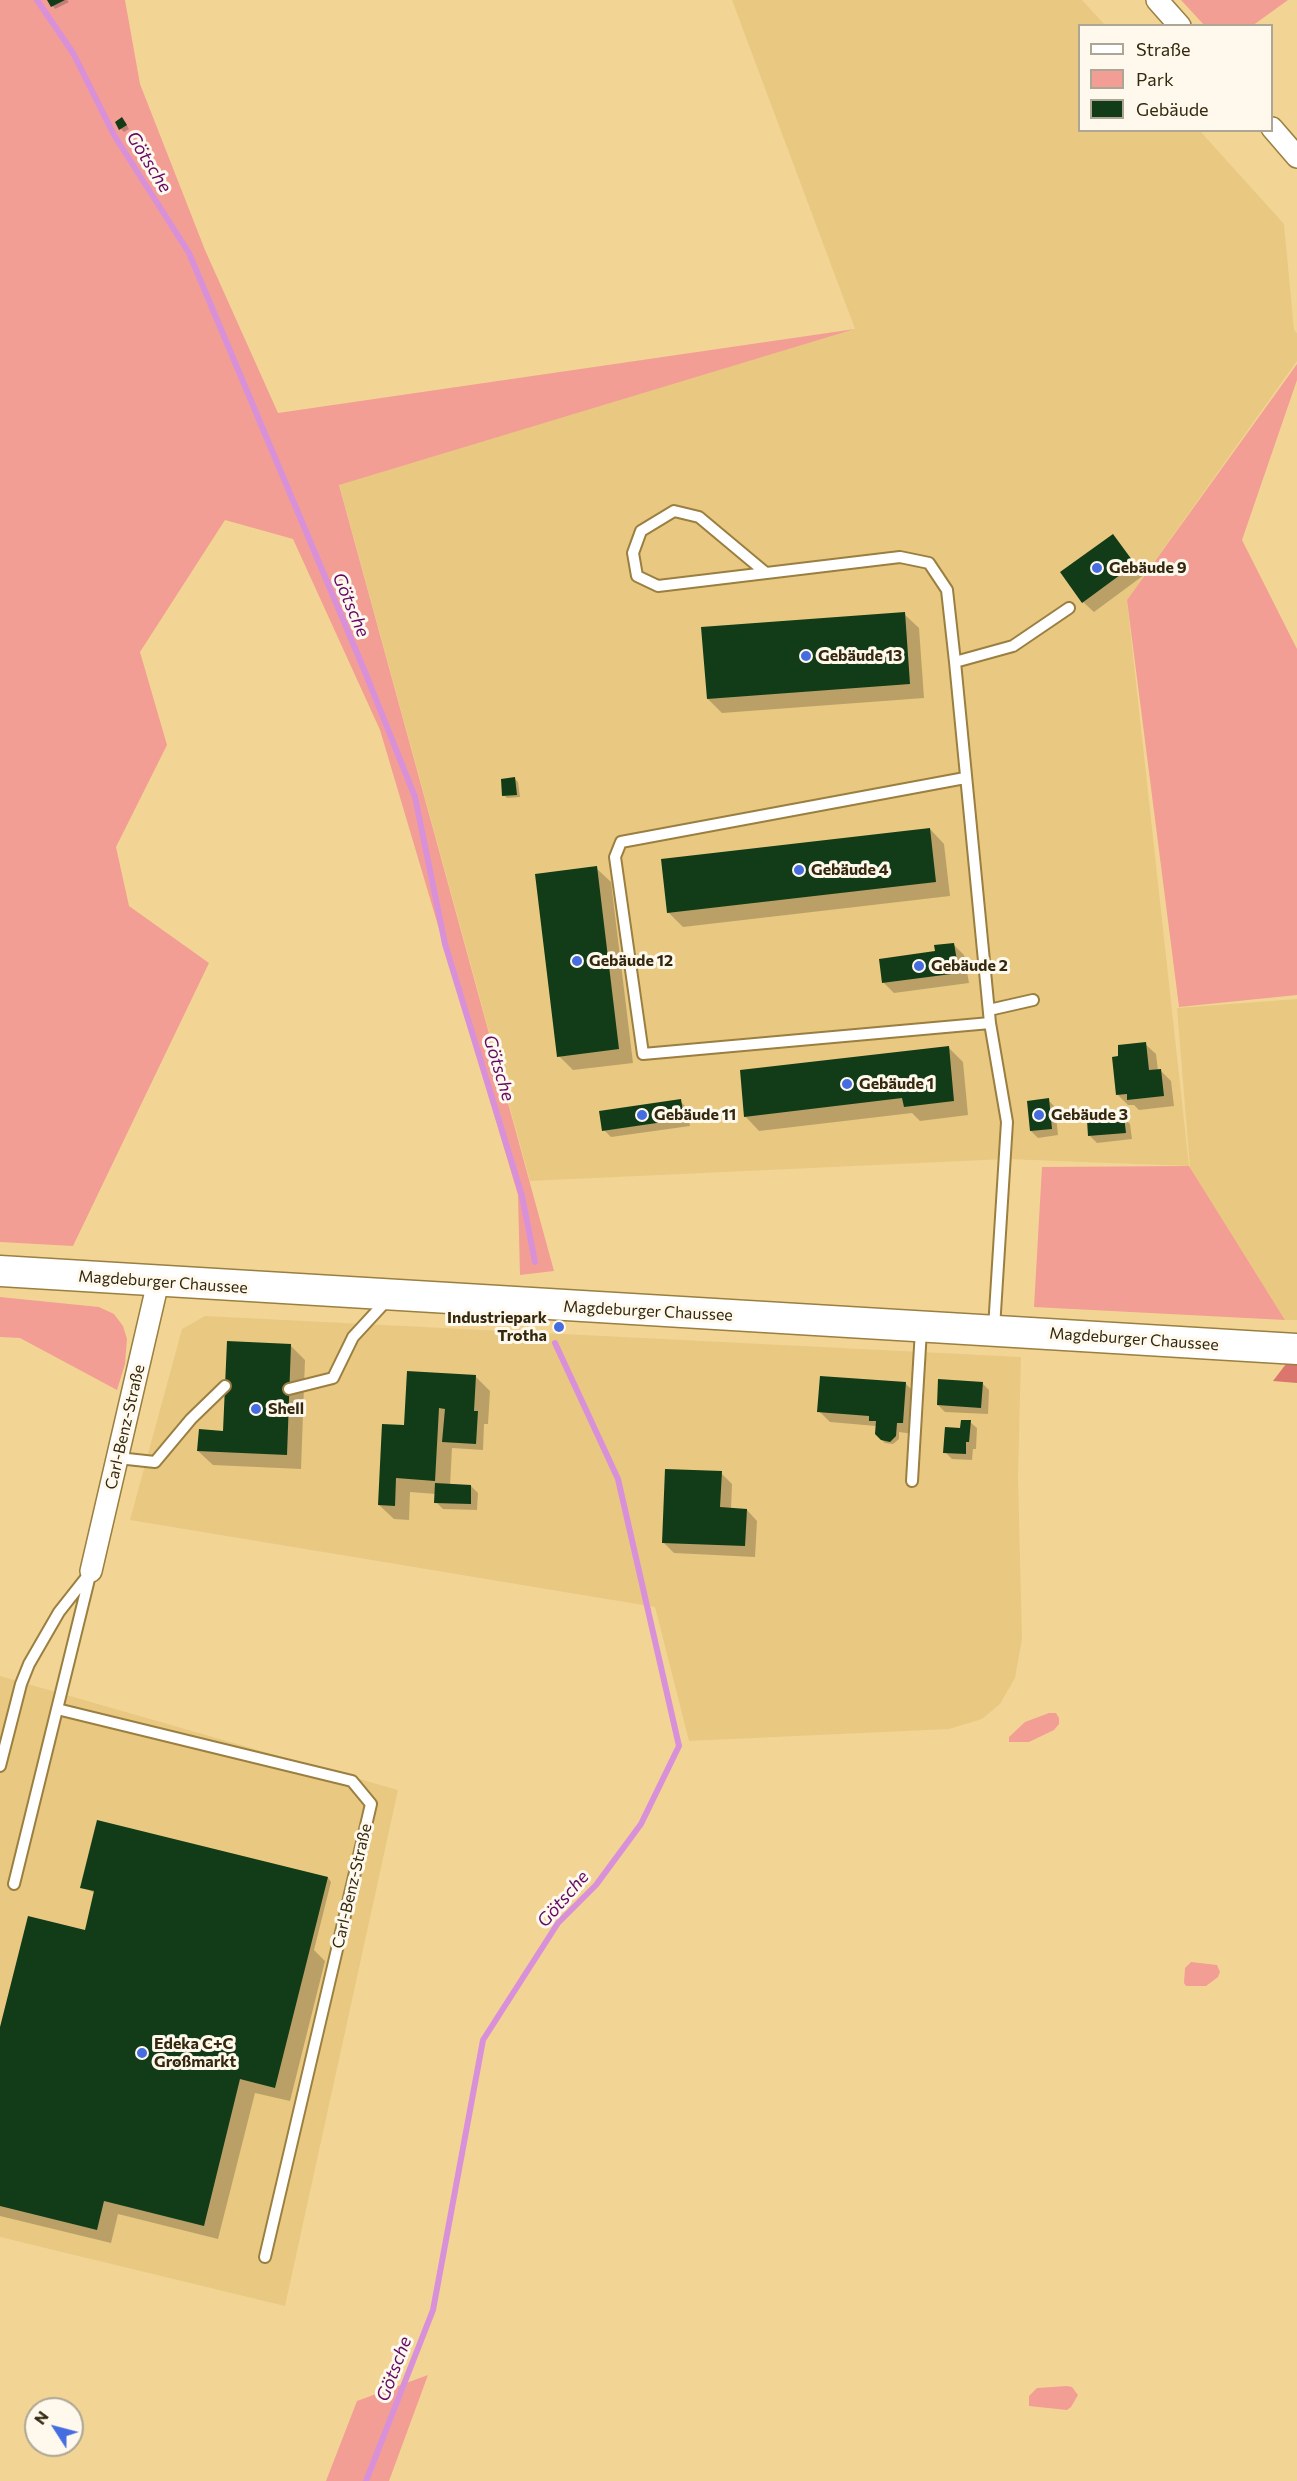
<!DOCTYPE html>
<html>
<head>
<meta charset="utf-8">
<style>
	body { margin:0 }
	#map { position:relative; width:1297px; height:2481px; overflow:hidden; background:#f2d595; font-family:Commissioner,sans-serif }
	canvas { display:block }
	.legend { position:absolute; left:1078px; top:24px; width:195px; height:108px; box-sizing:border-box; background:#fff9ed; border:2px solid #aea694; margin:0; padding:8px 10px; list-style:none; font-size:18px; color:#34290f }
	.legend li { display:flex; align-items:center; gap:12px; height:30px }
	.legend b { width:30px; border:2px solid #aea694 }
	.north { position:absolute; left:24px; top:2397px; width:60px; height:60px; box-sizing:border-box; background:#fff9ed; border:2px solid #aea694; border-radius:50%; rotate:306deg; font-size:16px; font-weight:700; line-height:24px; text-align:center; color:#34290f }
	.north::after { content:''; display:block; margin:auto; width:21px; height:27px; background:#466de0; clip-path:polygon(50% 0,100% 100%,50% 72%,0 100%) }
</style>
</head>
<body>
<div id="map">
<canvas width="1297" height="2481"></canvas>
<ul class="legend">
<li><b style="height:8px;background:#fff"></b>Straße</li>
<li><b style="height:16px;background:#f39e94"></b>Park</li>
<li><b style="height:16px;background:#123c18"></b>Gebäude</li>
</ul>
<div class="north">N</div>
</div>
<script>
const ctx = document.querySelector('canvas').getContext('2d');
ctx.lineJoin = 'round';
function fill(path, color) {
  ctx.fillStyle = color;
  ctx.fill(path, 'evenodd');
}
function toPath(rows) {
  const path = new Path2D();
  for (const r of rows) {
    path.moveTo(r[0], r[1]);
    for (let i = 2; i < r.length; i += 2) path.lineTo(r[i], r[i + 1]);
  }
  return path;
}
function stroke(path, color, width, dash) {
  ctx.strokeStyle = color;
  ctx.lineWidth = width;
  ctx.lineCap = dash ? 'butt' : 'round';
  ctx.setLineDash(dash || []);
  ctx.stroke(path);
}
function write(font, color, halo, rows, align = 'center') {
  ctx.font = font + ' Commissioner,sans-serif';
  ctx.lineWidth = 6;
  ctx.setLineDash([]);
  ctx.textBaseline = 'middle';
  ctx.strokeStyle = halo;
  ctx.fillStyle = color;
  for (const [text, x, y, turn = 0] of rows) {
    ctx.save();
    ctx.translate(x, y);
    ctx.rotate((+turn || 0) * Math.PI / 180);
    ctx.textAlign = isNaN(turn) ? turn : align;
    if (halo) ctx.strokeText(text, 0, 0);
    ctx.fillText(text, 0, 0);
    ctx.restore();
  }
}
fill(toPath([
	[732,0,1082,0,1105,25,1080,26,1080,130,1200,131,1284,224,1294,330,1297,333,1297,361,1127,600,1189,1166,1006,1159,530,1181,339,484,855,329],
	[1297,999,1297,1320,1285,1320,1190,1168,1177,1008],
	[205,1316,1021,1357,1018,1477,1022,1639,1015,1678,1000,1704,982,1719,949,1729,689,1741,655,1607,130,1520,182,1329],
	[0,1676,398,1790,285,2306,0,2237]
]), '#e9c981');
fill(toPath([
	[0,0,125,0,140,84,205,250,278,413,855,329,339,485,554,1271,520,1275,518,1195,380,730,293,539,225,520,140,652,167,745,116,847,129,906,209,963,73,1246,0,1242],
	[1181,0,1288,0,1252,26,1204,25],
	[1297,364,1297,380,1242,540,1297,649,1297,995,1179,1007,1127,600],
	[1189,1166,1285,1320,1034,1307,1042,1167],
	[0,1297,99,1307,114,1314,123,1326,127,1339,125,1364,117,1390,20,1338,0,1337],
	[1049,1713,1056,1713,1059,1718,1059,1724,1054,1730,1029,1742,1009,1742,1009,1737,1025,1722],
	[1191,1962,1217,1965,1220,1972,1218,1977,1206,1986,1186,1986,1184,1983,1185,1968],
	[428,2375,389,2481,326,2481,357,2401],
	[1067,2386,1072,2387,1078,2395,1071,2407,1067,2410,1029,2406,1029,2396,1037,2388]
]), '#f39e94');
fill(toPath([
	[1286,1364,1297,1364,1297,1383,1273,1381]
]), '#da766d');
fill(toPath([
	[49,0,67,0,69,2,55,9],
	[125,122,129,129,124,132,121,129],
	[1112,536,1144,575,1094,612,1083,602],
	[904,614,919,628,924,698,722,713,708,699],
	[515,779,518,782,520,797,507,798,504,795],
	[930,829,944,844,950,896,683,927,668,912],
	[596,868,611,882,633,1063,573,1070,559,1056],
	[953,944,964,955,969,983,894,993,883,982],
	[1145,1044,1156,1054,1158,1071,1160,1070,1171,1081,1174,1106,1139,1110,1134,1105,1128,1105,1118,1095],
	[949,1048,963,1062,968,1115,920,1121,912,1113,759,1131,745,1116],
	[1048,1100,1055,1107,1058,1135,1038,1138,1031,1131],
	[680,1101,687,1108,690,1126,611,1137,604,1130],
	[1123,1117,1130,1124,1132,1139,1097,1143,1090,1136],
	[290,1345,305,1360,301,1469,213,1465,198,1451,224,1433],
	[475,1376,490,1391,488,1424,484,1424,483,1450,452,1448,450,1486,471,1486,478,1493,477,1510,443,1509,436,1502,436,1494,410,1492,409,1520,394,1519,379,1505,405,1427],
	[905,1383,916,1394,913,1434,899,1432,899,1439,893,1444,885,1443,876,1434,876,1426,830,1422,819,1411],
	[982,1383,989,1390,988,1414,945,1412,938,1405],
	[970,1422,977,1428,976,1449,973,1449,972,1460,952,1459,945,1452],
	[721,1473,732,1484,731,1509,747,1510,757,1521,755,1557,674,1553,663,1542],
	[328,1878,331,1882,314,1950,325,1961,290,2101,255,2093,218,2239,118,2214,111,2243,0,2216,0,2034,86,1932,95,1893,82,1887]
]), '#0003');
stroke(toPath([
	[37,0,73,53,114,135,189,253,365,672,415,797,445,944,522,1196,535,1262],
	[366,2481,433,2310,483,2040,558,1923,596,1885,641,1824,679,1746,618,1479,555,1343]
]), '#d891d9', 6);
fill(toPath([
	[47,0,65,0,51,7],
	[122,117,127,125,119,130,115,122],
	[1113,534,1135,564,1082,603,1060,572],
	[905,612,910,684,707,699,701,627],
	[515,777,517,795,502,796,501,779],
	[930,828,936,882,667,913,661,859],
	[597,866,619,1049,557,1057,535,874],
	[954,943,959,973,882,983,879,959,935,951,934,945],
	[1146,1042,1149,1070,1161,1069,1164,1096,1127,1100,1127,1094,1116,1095,1112,1057,1118,1056,1118,1045],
	[949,1046,954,1101,904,1107,902,1098,744,1117,740,1070],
	[1049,1098,1052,1129,1030,1131,1027,1101],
	[681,1099,684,1119,602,1131,599,1111],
	[1124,1116,1126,1133,1088,1136,1087,1120],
	[227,1341,291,1344,287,1455,197,1451,199,1429,223,1431],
	[407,1371,476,1375,474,1411,478,1411,476,1444,442,1442,445,1409,439,1408,435,1481,396,1478,395,1506,378,1505,382,1424,404,1425],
	[820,1376,906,1382,903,1423,897,1423,896,1436,890,1442,881,1440,875,1434,876,1421,869,1421,869,1416,817,1412],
	[938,1379,983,1382,981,1408,937,1405],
	[961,1420,971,1420,969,1442,966,1442,966,1454,943,1453,945,1427,960,1428],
	[665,1469,722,1471,720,1507,747,1509,745,1546,662,1543],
	[435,1483,471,1485,471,1504,434,1503],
	[97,1820,328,1877,275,2088,240,2079,204,2226,104,2201,97,2230,0,2206,0,2027,28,1916,85,1930,94,1891,80,1888]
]), '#123c18');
const lane = toPath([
	[766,573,699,517,674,511,641,531,633,553,637,576,658,586,900,557,929,563,947,590,955,662],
	[965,778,621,842,615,857,643,1054,990,1023],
	[989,1010,1033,1000],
	[994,1328,1007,1122,990,1023,955,662,1013,646,1069,608],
	[289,1389,333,1378,353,1337,389,1298],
	[118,1458,155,1462,191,1419,225,1386],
	[912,1481,921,1330],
	[57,1709,352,1781,371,1804,265,2257],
	[0,1766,21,1684,29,1664,59,1612,89,1574],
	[14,1884,91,1571]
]);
const street = toPath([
	[1157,0,1180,26],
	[1272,128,1297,157],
	[91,1571,158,1282]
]);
const secondary = toPath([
	[0,1271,1297,1349]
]);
stroke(lane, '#9a7f41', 14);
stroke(street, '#9a7f41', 24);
stroke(secondary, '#9a7f41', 33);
stroke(lane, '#fff', 10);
stroke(street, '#fff', 21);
stroke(secondary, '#fff', 30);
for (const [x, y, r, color] of [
	[1097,568,6,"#466de0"],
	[806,656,6,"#466de0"],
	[799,870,6,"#466de0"],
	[577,961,6,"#466de0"],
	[919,966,6,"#466de0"],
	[847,1084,6,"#466de0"],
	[642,1115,6,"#466de0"],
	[1039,1115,6,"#466de0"],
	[559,1327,6,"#466de0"],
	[256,1409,6,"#466de0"],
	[142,2053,6,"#466de0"]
]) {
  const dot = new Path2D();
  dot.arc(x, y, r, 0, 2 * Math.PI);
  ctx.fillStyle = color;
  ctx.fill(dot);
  stroke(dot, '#fff9ed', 2);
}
write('bold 16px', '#34290f', '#fff9ed', [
	["Gebäude 9",1109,568],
	["Gebäude 13",818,656],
	["Gebäude 4",811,870],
	["Gebäude 12",589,961],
	["Gebäude 2",931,966],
	["Gebäude 1",859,1084],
	["Gebäude 11",654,1115],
	["Gebäude 3",1051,1115],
	["Industriepark",547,1318,"right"],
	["Trotha",547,1336,"right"],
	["Shell",268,1409],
	["Edeka C+C",154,2044],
	["Großmarkt",154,2062]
], 'left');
write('16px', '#34290f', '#fff9ed', [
	["Magdeburger Chaussee",163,1282,4],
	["Magdeburger Chaussee",648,1311,3],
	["Magdeburger Chaussee",1134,1339,4],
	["Carl-Benz-Straße",125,1427,-77],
	["Carl-Benz-Straße",352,1886,-77]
]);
write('italic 18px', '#630a67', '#fff9ed', [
	["Götsche",149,162,58],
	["Götsche",351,605,67],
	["Götsche",499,1068,73],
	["Götsche",563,1899,-49],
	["Götsche",394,2369,-69]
]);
</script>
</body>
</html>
